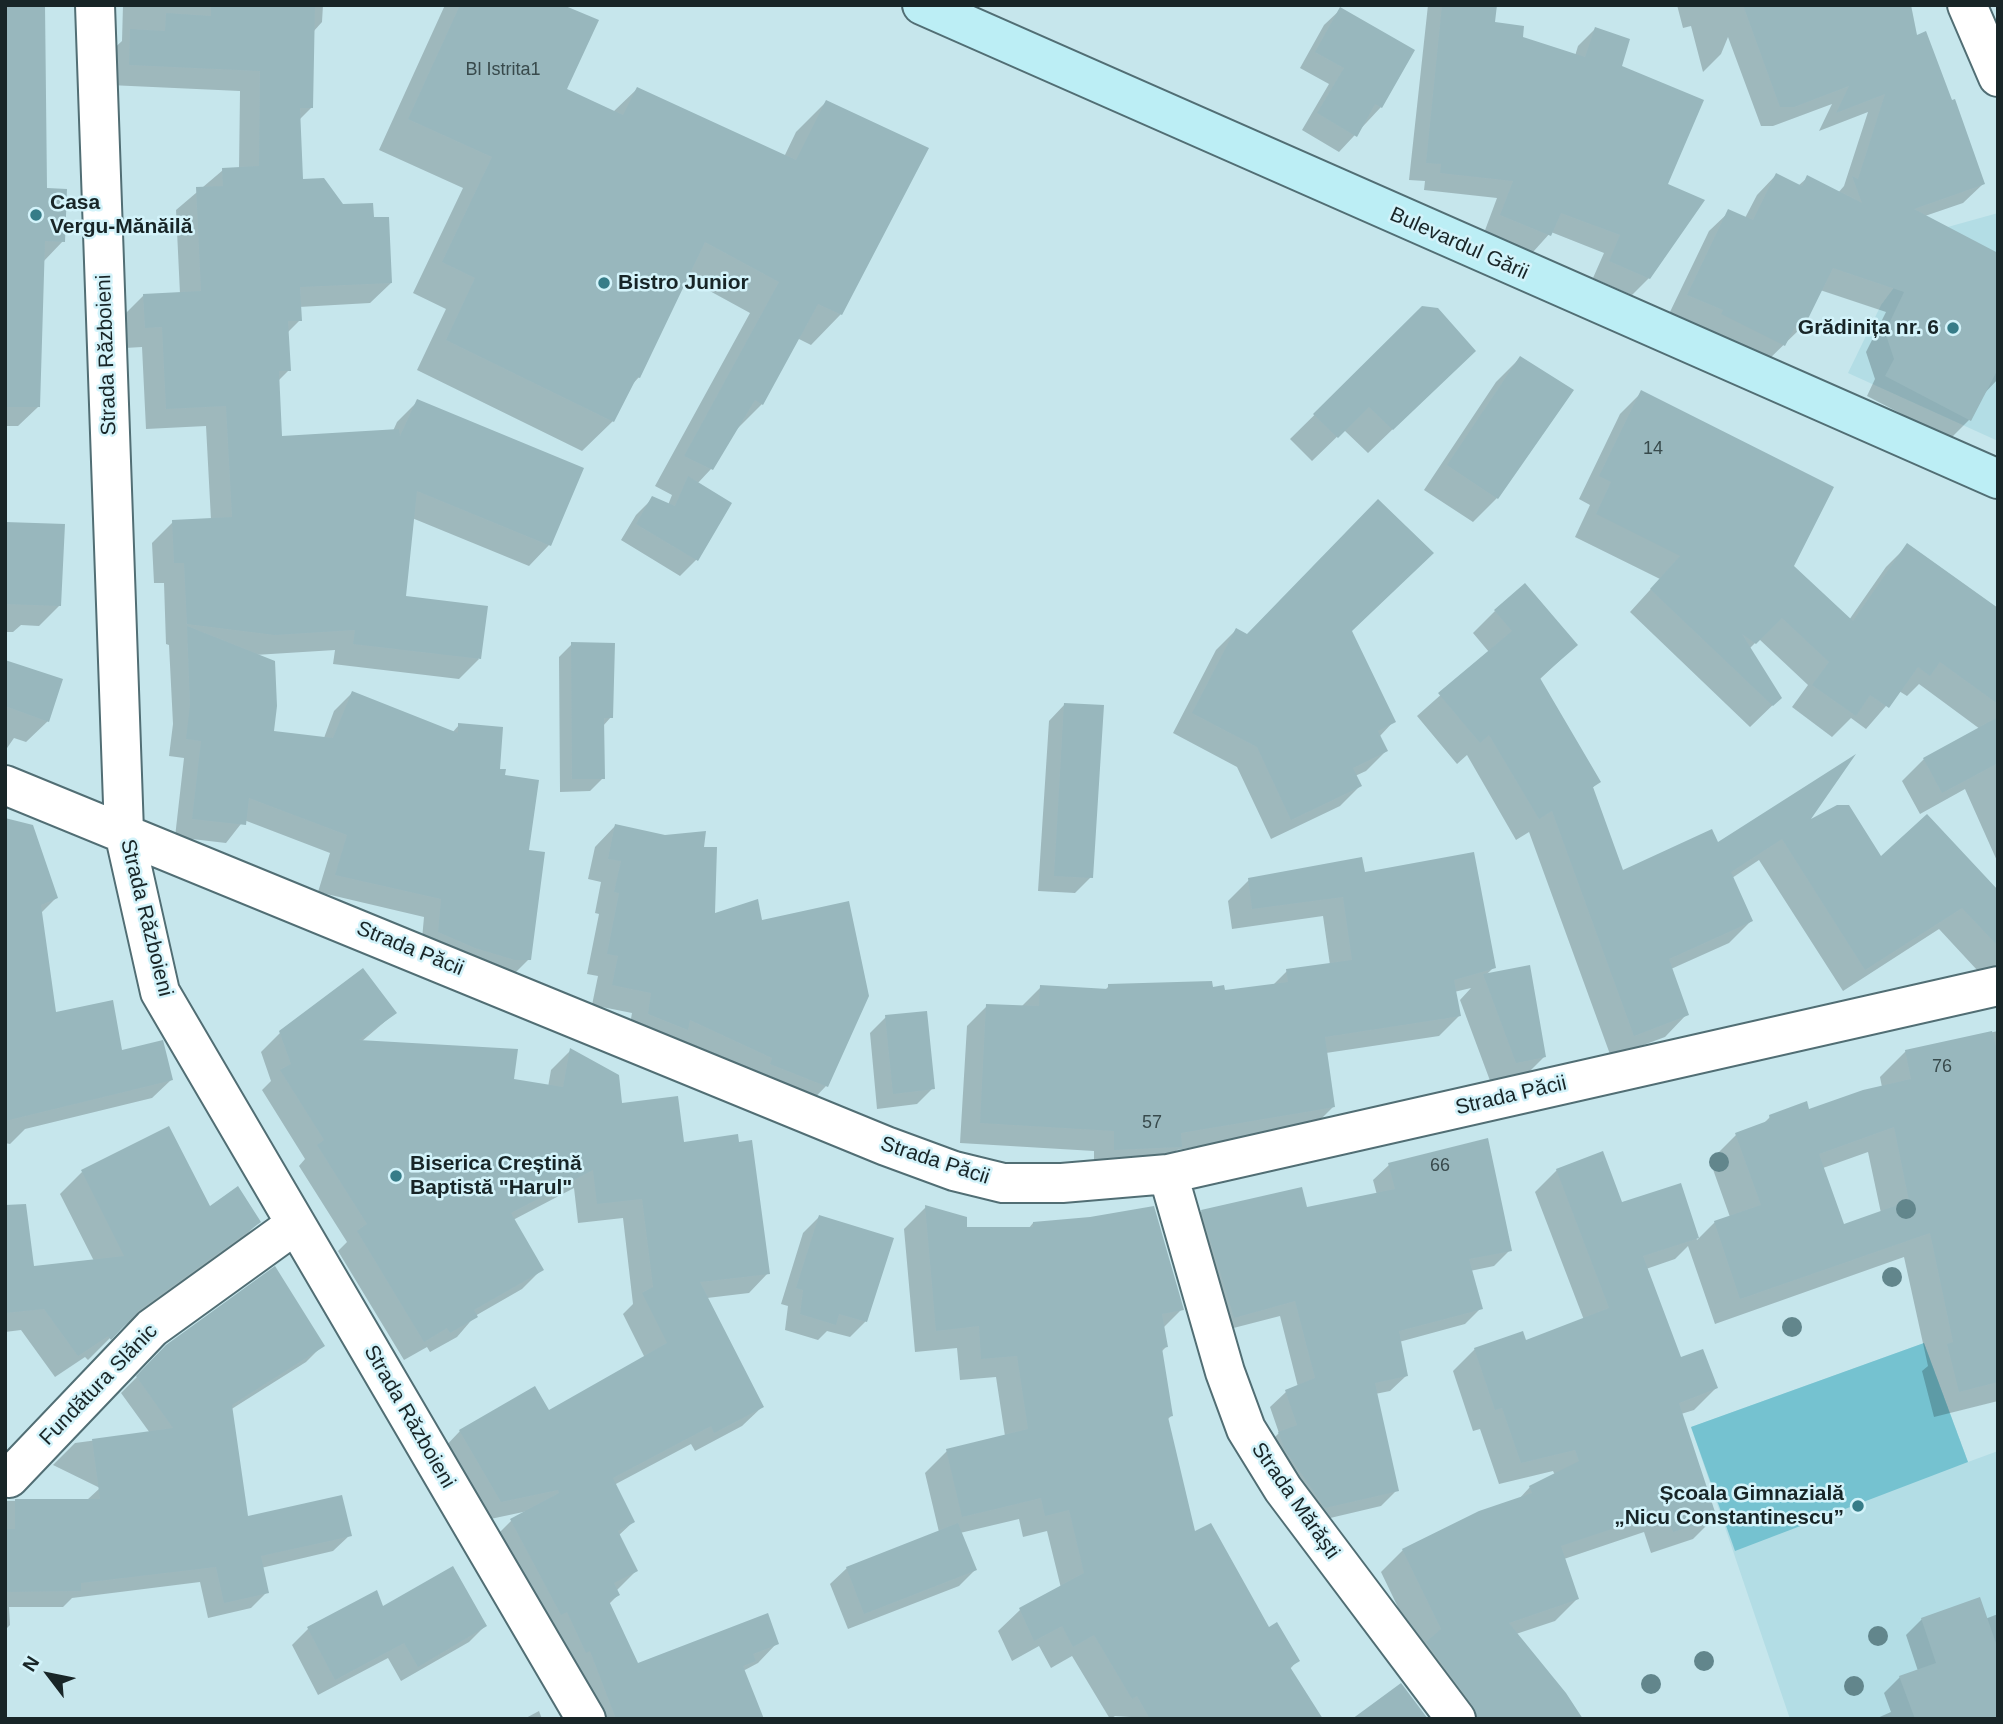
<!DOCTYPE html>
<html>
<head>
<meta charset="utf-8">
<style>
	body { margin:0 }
	#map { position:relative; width:2003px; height:1724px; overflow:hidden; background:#c6e6ec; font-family:Arial,sans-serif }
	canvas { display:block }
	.frame { position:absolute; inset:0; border:7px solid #182527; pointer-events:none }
	.north { position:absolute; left:14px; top:1640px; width:70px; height:70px; -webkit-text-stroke:5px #d3f3fa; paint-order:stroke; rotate:302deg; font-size:19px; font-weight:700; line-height:28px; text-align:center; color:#182527 }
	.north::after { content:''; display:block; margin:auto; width:24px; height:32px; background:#182527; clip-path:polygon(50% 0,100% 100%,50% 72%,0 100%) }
</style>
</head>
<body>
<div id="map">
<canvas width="2003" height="1724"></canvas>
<div class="frame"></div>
<div class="north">N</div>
</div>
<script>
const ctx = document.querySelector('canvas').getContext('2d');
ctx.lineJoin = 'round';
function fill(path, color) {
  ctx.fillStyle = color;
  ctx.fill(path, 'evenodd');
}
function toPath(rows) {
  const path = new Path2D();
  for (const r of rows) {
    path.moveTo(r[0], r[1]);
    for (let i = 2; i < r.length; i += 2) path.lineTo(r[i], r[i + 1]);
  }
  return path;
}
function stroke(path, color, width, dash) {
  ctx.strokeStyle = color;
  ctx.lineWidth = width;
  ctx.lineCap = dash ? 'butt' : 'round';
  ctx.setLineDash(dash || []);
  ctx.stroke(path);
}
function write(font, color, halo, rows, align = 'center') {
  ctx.font = font + ' Arial,sans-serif';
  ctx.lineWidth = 5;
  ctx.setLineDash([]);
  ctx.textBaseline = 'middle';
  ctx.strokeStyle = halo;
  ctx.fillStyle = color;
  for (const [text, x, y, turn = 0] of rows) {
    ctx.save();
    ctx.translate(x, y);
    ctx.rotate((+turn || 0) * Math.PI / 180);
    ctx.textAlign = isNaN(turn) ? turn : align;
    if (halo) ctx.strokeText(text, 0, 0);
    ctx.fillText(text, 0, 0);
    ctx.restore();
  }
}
fill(toPath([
	[1998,213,1998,441,1848,373,1881,305,1937,230],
	[1924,1343,1968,1462,1998,1451,1998,1719,1790,1719,1691,1427]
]), '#b3dde5');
fill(toPath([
	[1924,1343,1968,1462,1735,1551,1691,1427]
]), '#75c2d0');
fill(toPath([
	[5,5,46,190,63,241,43,262,38,407,18,426,5,426],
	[123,5,323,5,322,22,313,32,312,107,299,120,301,181,342,206,373,219,391,283,370,303,299,307,300,320,287,333,289,370,278,381,280,438,393,431,397,422,418,401,581,469,549,545,529,566,412,518,405,597,479,659,459,679,333,664,335,650,255,655,272,732,324,738,334,711,352,693,452,733,459,725,504,776,527,851,529,959,511,977,421,950,424,917,318,892,330,853,244,820,226,843,175,837,184,758,169,756,173,724,169,645,166,644,164,583,154,583,152,543,173,522,211,520,206,426,146,429,142,347,125,348,123,316,144,295,180,294,176,210,223,170,239,169,240,91,109,85,110,52,122,41],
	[445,5,558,5,564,90,613,112,637,89,784,157,796,132,826,102,841,314,811,345,797,338,762,404,735,431,711,469,697,484,730,504,696,560,680,576,621,540,636,515,653,498,668,505,672,495,655,486,750,313,686,278,639,377,630,387,613,421,582,451,417,370,446,309,413,293,463,188,379,150],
	[1428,5,1495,5,1493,24,1521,38,1575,56,1578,46,1595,29,1620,66,1666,185,1649,278,1632,295,1593,278,1604,253,1551,232,1533,252,1484,233,1497,198,1424,190,1425,181,1409,180],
	[1677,5,1909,5,1916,37,1983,184,1963,203,1925,216,1998,255,1998,379,1981,397,1969,420,1950,439,1867,396,1875,379,1866,352,1886,312,1820,290,1803,326,1764,364,1669,314,1709,231,1729,212,1745,218,1757,195,1776,175,1798,186,1807,178,1838,193,1844,186,1868,112,1819,131,1832,104,1773,126,1761,126,1728,37,1721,54,1703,72,1691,26,1683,28],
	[1341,9,1381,107,1339,152,1302,130,1329,84,1300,68,1324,25],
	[1423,308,1449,375,1368,453,1344,430,1312,461,1290,439],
	[1520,358,1497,498,1473,522,1424,490,1496,382],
	[1642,392,1792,566,1849,620,1886,567,1907,546,1998,610,1998,863,1965,789,1920,814,1902,781,1924,759,1980,729,1919,684,1907,696,1899,691,1866,729,1851,718,1832,737,1792,707,1808,685,1759,639,1749,649,1780,698,1750,727,1630,612,1660,579,1575,537,1590,505,1579,499,1620,414],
	[5,523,60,605,39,626,21,625,13,632,5,632],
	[1495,611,1576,645,1539,680,1599,782,1591,789,1622,873,1717,844,1805,824,1881,858,1998,892,1998,981,1990,984,1939,929,1843,991,1759,860,1732,878,1751,921,1729,943,1671,969,1687,1014,1665,1037,1611,1057,1529,832,1516,840,1467,755,1457,764,1417,716,1489,652,1473,633],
	[1236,630,1247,636,1350,632,1394,721,1379,737,1386,751,1366,771,1355,776,1360,786,1340,806,1271,839,1237,767,1173,733,1216,650],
	[572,644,611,717,603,726,603,778,590,791,560,792,559,657],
	[5,661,48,721,26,742,14,738,5,751],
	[1065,704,1091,877,1075,893,1038,891,1049,721],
	[5,819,56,898,40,914,55,1014,171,1080,152,1098,25,1129,10,1144,5,1143],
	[615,826,702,848,714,915,760,922,826,1086,806,1107,628,1035,632,1013,592,1005,598,976,587,974,599,914,595,913,601,882,588,879,595,847],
	[1364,874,1494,967,1486,975,1545,1056,1520,1081,1492,1086,1460,1000,1471,988,1454,992,1459,1016,1439,1036,1326,1053,1334,1106,1313,1127,1177,1150,1160,1167,1094,1169,1094,1151,960,1143,967,1026,987,1006,1021,1007,1041,987,1104,991,1109,986,1212,989,1223,992,1272,986,1287,971,1330,965,1323,916,1232,929,1228,901,1249,880],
	[395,1013,361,1042,512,1081,548,1087,551,1070,571,1050,620,1105,682,1144,768,1273,749,1293,707,1298,762,1407,742,1426,695,1451,691,1444,614,1485,633,1522,618,1536,636,1571,616,1591,618,1595,609,1604,637,1666,777,1643,758,1663,743,1671,762,1719,589,1719,492,1540,512,1520,528,1511,481,1521,441,1451,460,1431,549,1412,645,1358,623,1314,633,1304,623,1218,578,1223,574,1188,513,1220,542,1269,522,1289,475,1316,457,1337,430,1352,427,1347,404,1360,338,1251,347,1242,299,1166,305,1159,262,1090,271,1081,261,1052,280,1033],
	[886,1017,933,1088,917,1104,877,1109,870,1033],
	[1998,1031,1998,1401,1934,1417,1922,1371,1928,1366,1904,1257,1715,1324,1688,1246,1675,1259,1646,1269,1680,1359,1716,1388,1694,1410,1681,1414,1715,1517,1693,1539,1651,1553,1644,1532,1564,1559,1577,1599,1555,1621,1516,1634,1581,1719,1443,1719,1419,1651,1381,1572,1403,1550,1480,1512,1518,1500,1530,1487,1555,1475,1553,1471,1499,1484,1480,1429,1473,1431,1453,1371,1475,1349,1525,1342,1584,1320,1535,1192,1557,1170,1621,1204,1680,1185,1697,1240,1715,1222,1730,1217,1710,1161,1736,1135,1761,1126,1770,1117,1808,1111,1882,1087,1880,1077,1906,1051],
	[1868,1152,1881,1213,1843,1226,1823,1168],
	[1389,1165,1510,1250,1494,1266,1470,1271,1481,1308,1465,1324,1399,1342,1406,1376,1390,1391,1375,1394,1397,1490,1381,1506,1309,1523,1263,1449,1279,1433,1270,1407,1286,1392,1298,1387,1280,1316,1218,1332,1186,1227,1202,1211,1306,1209,1377,1195,1373,1180],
	[82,1172,259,1222,237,1244,117,1331,88,1360,85,1357,55,1377,21,1330,5,1332,5,1244,33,1268,94,1261,60,1194],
	[926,1207,966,1229,1029,1228,1033,1223,1182,1309,1163,1328,1167,1346,1161,1352,1172,1415,1167,1420,1194,1534,1268,1630,1298,1660,1290,1669,1163,1719,1115,1716,1110,1719,1072,1656,1051,1668,1039,1646,1012,1661,998,1631,1020,1610,1061,1588,1047,1531,1023,1537,1019,1519,960,1533,975,1570,959,1586,848,1629,830,1584,847,1568,939,1532,925,1473,947,1451,1005,1436,996,1377,960,1380,957,1348,915,1352,904,1229],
	[819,1217,866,1321,850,1337,827,1331,818,1340,785,1330,788,1306,781,1304,803,1233],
	[322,1346,306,1362,230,1410,246,1518,350,1535,333,1551,261,1568,267,1592,251,1608,208,1618,200,1582,72,1598,63,1607,9,1607,10,1625,5,1630,5,1501,87,1500,100,1488,53,1465,75,1443,150,1433,121,1393,151,1363],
	[382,1609,485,1626,469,1642,401,1681,388,1658,318,1695,292,1645,308,1629],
	[1998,1614,1998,1719,1875,1719,1891,1712,1884,1693,1900,1677,1918,1671,1906,1635,1922,1619,1985,1619],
	[539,1711,542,1719,524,1719]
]), '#0003');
fill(toPath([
	[5,5,45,5,47,188,67,189,65,242,45,241,40,407,5,407],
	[211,5,315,5,313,108,300,108,303,179,324,178,343,204,373,203,374,217,389,217,392,283,300,287,302,321,288,321,291,371,279,371,282,436,399,429,400,436,417,399,584,468,551,546,417,491,406,596,488,606,481,659,353,644,355,630,275,635,187,624,184,563,174,563,172,520,232,517,226,406,166,409,162,327,145,328,143,294,201,291,196,187,223,186,222,168,259,166,260,71,129,65,130,29,165,31,166,13,211,16],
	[460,5,563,5,599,20,567,89,623,115,637,87,796,160,826,100,929,148,842,315,818,304,763,405,755,400,713,470,684,456,779,282,705,242,640,378,637,377,614,422,446,340,475,278,442,262,492,157,408,119],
	[1442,5,1497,5,1495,22,1524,26,1523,37,1585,57,1595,27,1630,39,1622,66,1704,100,1668,184,1705,200,1650,279,1609,261,1620,235,1561,213,1551,236,1500,215,1513,181,1440,173,1441,164,1426,163],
	[1743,5,1911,5,1917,35,1926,31,1952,100,1955,99,1985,184,1914,209,1998,253,1998,369,1971,421,1885,376,1894,359,1885,332,1904,292,1833,268,1804,327,1797,323,1785,346,1721,314,1723,310,1687,295,1728,209,1753,220,1776,173,1802,186,1807,175,1862,203,1852,176,1858,179,1885,94,1836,113,1849,86,1794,107,1780,107],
	[1340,7,1415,50,1382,108,1375,104,1357,137,1317,113,1344,68,1315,52],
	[1422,306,1438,308,1476,351,1393,430,1369,407,1338,438,1313,414],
	[1520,356,1574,390,1498,499,1447,465],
	[1641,390,1834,487,1794,566,1853,621,1907,543,1998,608,1998,704,1940,662,1930,676,1918,667,1889,708,1870,695,1856,716,1812,685,1829,662,1782,618,1756,644,1742,634,1782,698,1773,706,1650,589,1680,556,1596,514,1611,482,1599,476],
	[688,476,732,503,698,561,636,524,652,496,675,506],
	[1378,499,1434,553,1352,631,1396,722,1378,731,1388,751,1353,768,1362,786,1291,820,1257,747,1192,713,1236,628,1247,634],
	[5,522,65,524,61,606,5,604],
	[1525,583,1578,645,1540,678,1601,782,1593,787,1623,870,1712,829,1718,842,1856,754,1811,819,1837,805,1849,805,1881,856,1927,814,1998,890,1998,946,1962,908,1865,970,1782,839,1731,872,1753,921,1669,959,1689,1015,1634,1036,1552,811,1539,819,1489,735,1480,743,1438,693,1512,631,1494,610],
	[187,626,275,661,277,706,274,731,333,738,352,691,458,733,458,723,503,727,500,769,506,769,505,775,539,780,529,850,545,852,531,960,515,960,475,948,438,932,441,899,335,875,347,835,249,798,246,825,192,819,201,741,186,739,190,705],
	[571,642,615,643,613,718,604,718,605,779,572,779],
	[5,660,63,679,49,722,5,706],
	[1064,703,1104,705,1093,878,1054,876],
	[1998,717,1998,763,1942,793,1923,758],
	[5,818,33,825,58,898,41,905,56,1012,113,1000,122,1050,163,1040,173,1080,5,1121],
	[615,824,665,835,706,831,704,847,717,847,715,913,758,899,762,920,849,901,869,996,828,1087,770,1064,772,1058,690,1020,688,1030,648,1014,651,993,612,985,618,956,607,954,619,893,614,892,621,861,608,859],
	[1474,852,1496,968,1454,980,1461,1016,1325,1037,1335,1107,1181,1133,1182,1147,1114,1150,1114,1131,980,1123,986,1004,1039,1006,1040,985,1108,989,1108,984,1212,981,1213,987,1224,985,1225,990,1288,982,1286,969,1352,960,1343,897,1252,909,1248,878,1362,857,1365,872],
	[1530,965,1546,1057,1516,1063,1483,974],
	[363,968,397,1013,359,1040,518,1049,514,1079,563,1087,570,1048,619,1075,622,1103,678,1096,684,1142,738,1134,739,1142,752,1140,770,1274,700,1282,764,1407,714,1433,711,1426,613,1478,635,1522,618,1531,638,1571,614,1583,620,1595,609,1601,638,1663,768,1613,779,1644,753,1654,756,1661,743,1666,764,1719,616,1719,590,1651,586,1653,567,1612,561,1615,510,1519,559,1493,558,1490,501,1502,459,1430,535,1386,549,1410,667,1343,642,1293,653,1287,642,1199,597,1204,593,1170,511,1213,544,1270,474,1310,478,1317,450,1333,447,1328,424,1342,357,1231,367,1224,317,1145,324,1140,280,1070,291,1064,279,1031],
	[927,1011,935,1089,893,1094,885,1015],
	[1992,1031,1998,1055,1998,1382,1959,1392,1947,1344,1953,1342,1930,1233,1740,1299,1714,1221,1761,1205,1735,1133,1770,1120,1769,1115,1807,1101,1809,1109,1863,1090,1911,1079,1905,1050],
	[1894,1127,1909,1201,1844,1224,1819,1154],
	[169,1126,210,1206,238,1186,261,1222,139,1310,111,1340,108,1336,78,1356,44,1309,5,1313,5,1205,26,1204,34,1266,124,1256,81,1170],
	[1488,1138,1512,1251,1469,1259,1483,1309,1399,1331,1408,1376,1375,1383,1399,1491,1325,1508,1285,1450,1278,1432,1297,1425,1285,1390,1315,1378,1295,1301,1234,1318,1201,1210,1302,1187,1307,1207,1395,1189,1388,1163],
	[1603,1151,1622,1202,1681,1183,1699,1238,1643,1256,1681,1357,1703,1349,1718,1388,1679,1403,1717,1518,1673,1532,1666,1511,1561,1546,1579,1599,1509,1623,1566,1693,1583,1719,1477,1719,1473,1706,1426,1642,1441,1629,1402,1549,1479,1511,1532,1493,1529,1486,1579,1461,1575,1450,1521,1463,1502,1408,1495,1410,1474,1348,1523,1331,1526,1340,1609,1308,1556,1169],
	[925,1205,967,1217,967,1227,1033,1227,1033,1222,1090,1217,1154,1206,1184,1310,1162,1314,1168,1347,1162,1348,1173,1416,1168,1417,1195,1531,1211,1523,1269,1627,1277,1622,1300,1661,1290,1667,1323,1719,1150,1719,1137,1696,1132,1699,1094,1635,1073,1647,1062,1626,1034,1641,1019,1608,1084,1573,1069,1510,1045,1516,1041,1498,962,1517,946,1449,1028,1429,1017,1356,981,1359,979,1326,936,1331],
	[819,1215,894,1238,867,1322,839,1314,836,1325,800,1314,803,1290,796,1288],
	[275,1266,325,1346,232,1405,248,1516,342,1495,352,1536,261,1556,269,1593,224,1603,216,1567,81,1583,81,1591,5,1592,5,1529,15,1529,15,1499,100,1499,92,1439,173,1428,136,1376,166,1345],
	[958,1523,977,1570,864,1614,846,1567],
	[453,1566,487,1626,418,1667,404,1643,335,1680,307,1627,377,1590,383,1606],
	[1980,1597,1998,1649,1998,1719,1915,1719,1899,1676,1936,1663,1921,1618],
	[1401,1683,1428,1719,1352,1719]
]), '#98b7bd');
const street = toPath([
	[95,5,124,832,160,992,586,1719],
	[1967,5,1998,77],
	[5,785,886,1146,954,1171,1003,1183,1062,1183,1168,1174,1998,986],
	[1168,1174,1225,1372,1246,1429,1283,1489,1456,1719],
	[9,1478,152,1328,296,1224]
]);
const secondary = toPath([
	[922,5,1998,479]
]);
stroke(street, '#516e74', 42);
stroke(secondary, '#516e74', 42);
stroke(street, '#fff', 38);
stroke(secondary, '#bceef5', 38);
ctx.fillStyle = '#62868c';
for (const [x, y] of [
	[1719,1162],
	[1906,1209],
	[1892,1277],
	[1792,1327],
	[1878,1636],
	[1704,1661],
	[1651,1684],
	[1854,1686]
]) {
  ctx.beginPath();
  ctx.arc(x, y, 10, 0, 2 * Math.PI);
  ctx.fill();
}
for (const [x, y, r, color] of [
	[36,215,7,"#367c88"],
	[604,283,7,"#367c88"],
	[1953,328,7,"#367c88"],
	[396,1176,7,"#367c88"],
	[1858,1506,7,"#367c88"]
]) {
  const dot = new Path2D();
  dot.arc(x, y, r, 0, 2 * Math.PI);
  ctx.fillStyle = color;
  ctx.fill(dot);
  stroke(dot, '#d3f3fa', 2.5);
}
write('18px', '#384a4c', null, [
	["Bl Istrita1",503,70],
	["14",1653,449],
	["76",1942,1067],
	["57",1152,1123],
	["66",1440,1166]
]);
write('bold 21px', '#182527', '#d3f3fa', [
	["Casa",50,203],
	["Vergu-Mănăilă",50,227],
	["Bistro Junior",618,283],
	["Grădinița nr. 6",1939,328,"right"],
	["Biserica Creștină",410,1164],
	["Baptistă \"Harul\"",410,1188],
	["Școala Gimnazială",1844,1494,"right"],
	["„Nicu Constantinescu”",1844,1518,"right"]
], 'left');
write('21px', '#182527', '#d3f3fa', [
	["Bulevardul Gării",1459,244,24],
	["Strada Războieni",107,355,-92],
	["Strada Războieni",146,918,76],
	["Strada Păcii",410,949,22],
	["Strada Păcii",1511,1096,-13],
	["Strada Păcii",935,1161,18],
	["Fundătura Slănic",99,1385,-46],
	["Strada Războieni",409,1417,60],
	["Strada Mărăști",1295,1501,55]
]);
</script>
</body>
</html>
